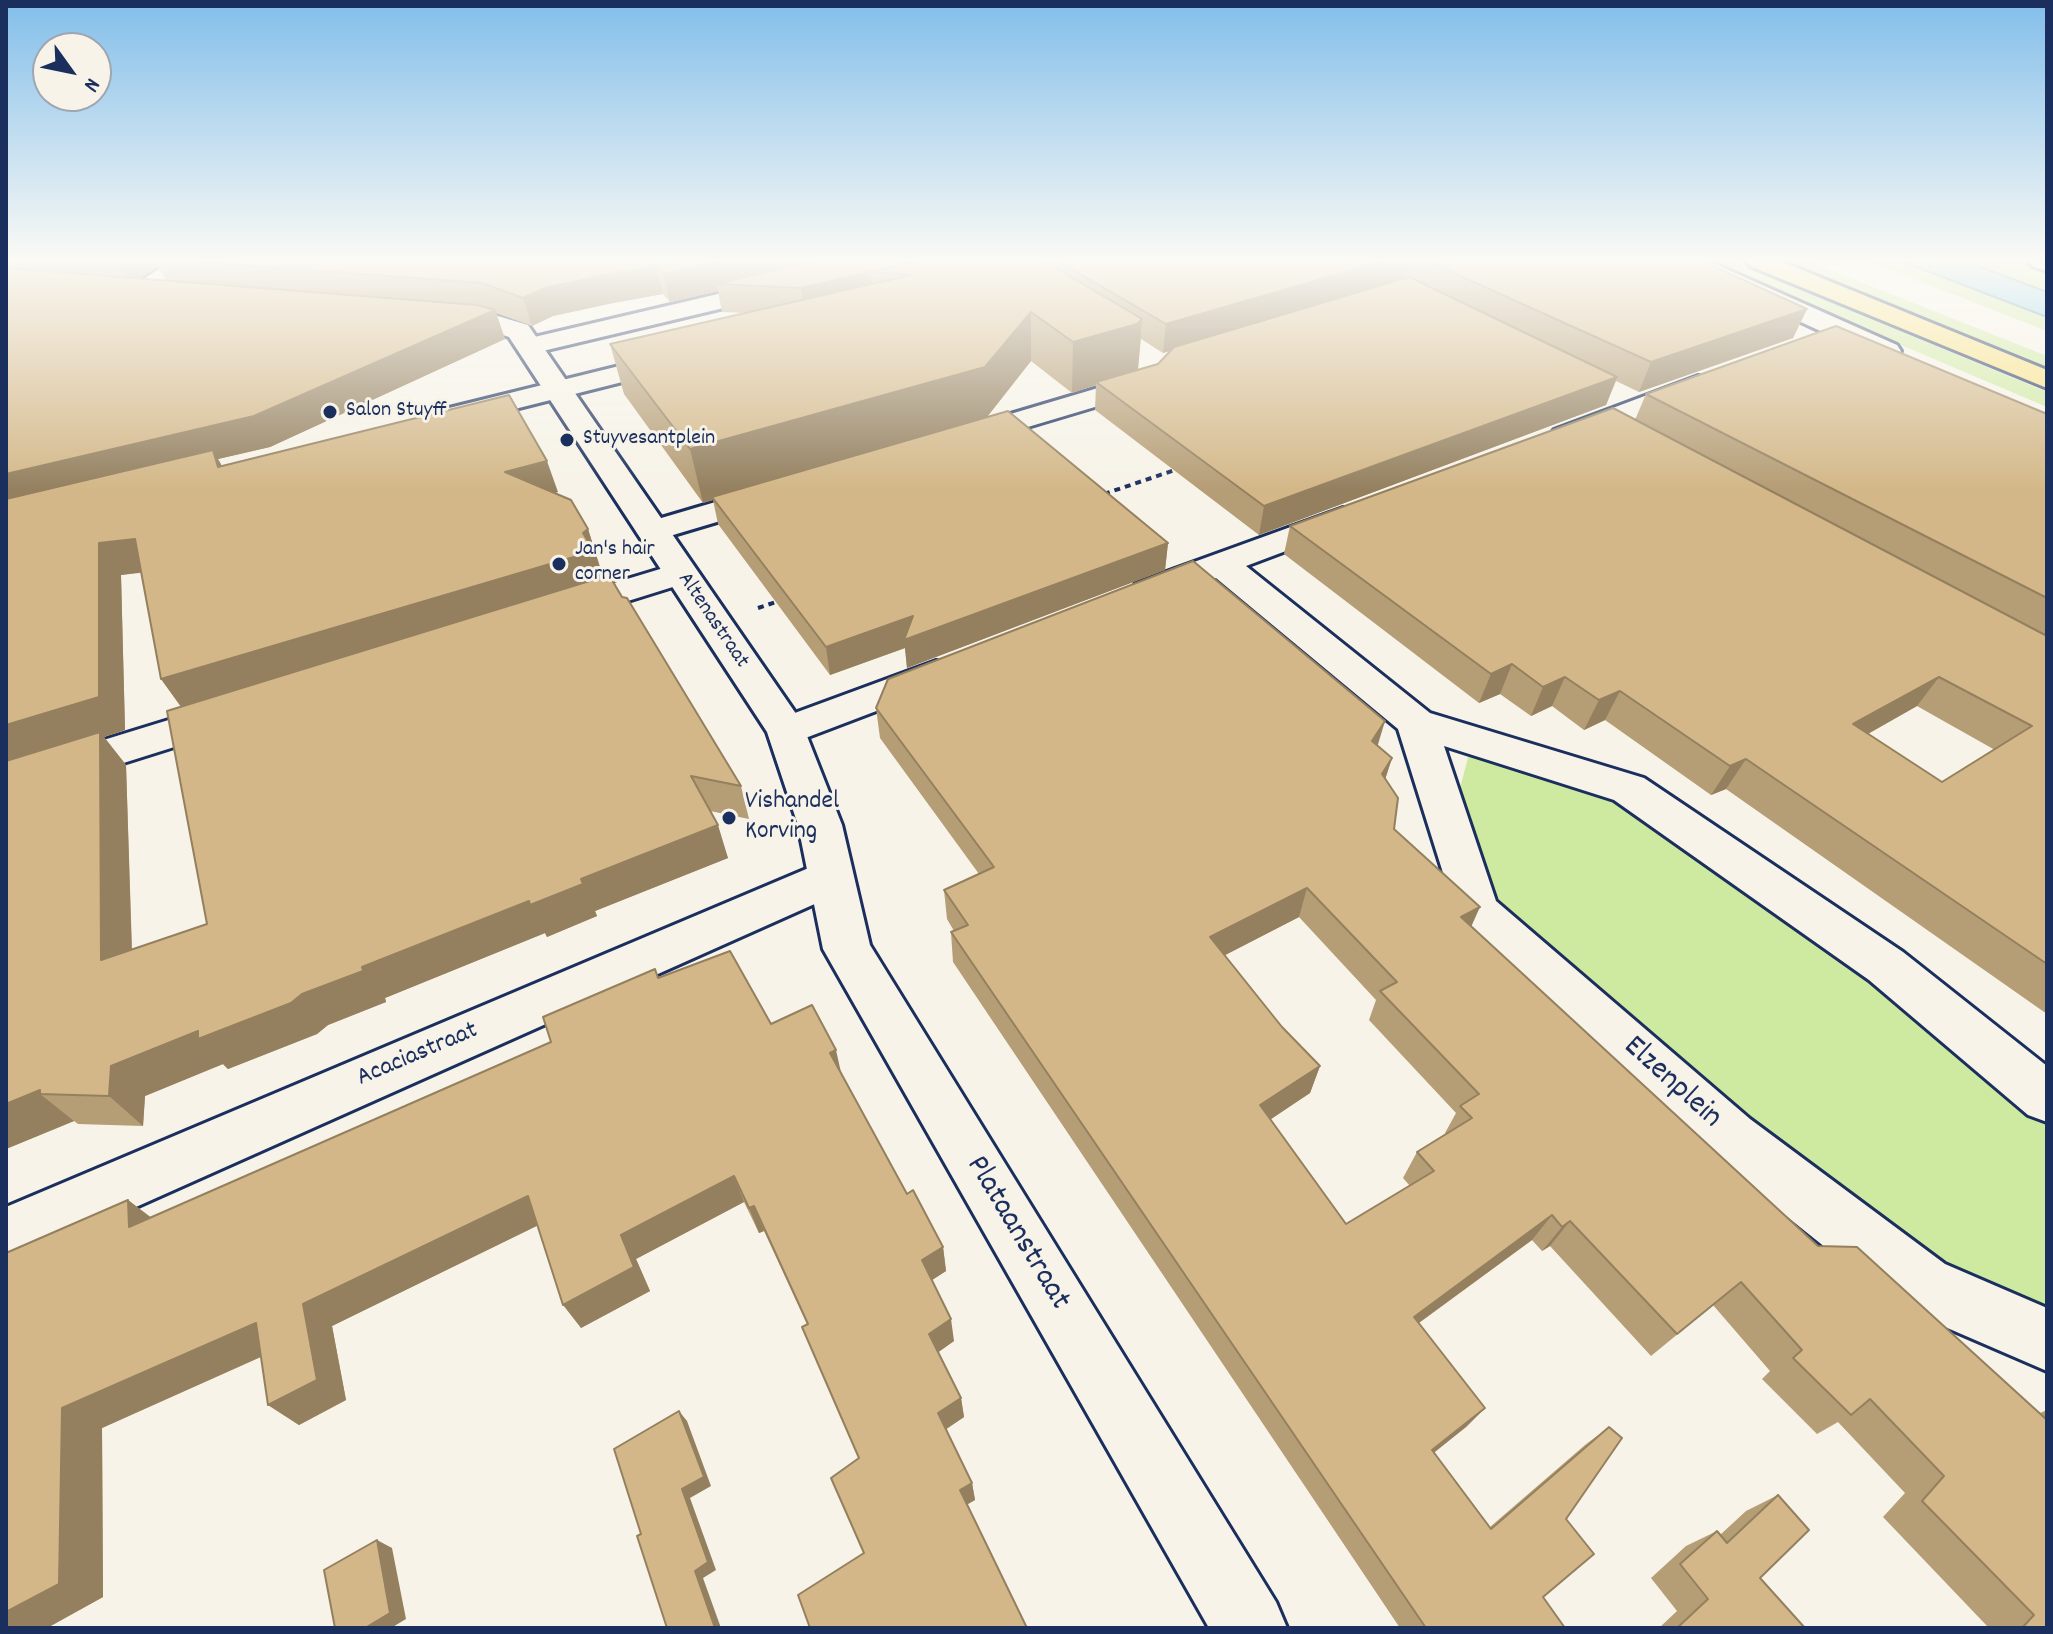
<!DOCTYPE html>
<html>
<head>
<meta charset="utf-8">
<style>
	body { margin:0 }
	#map { position:relative; width:2053px; height:1634px; overflow:hidden; background:#f7f3e8; font-family:Dekko,sans-serif }
	canvas { display:block }
	.frame { position:absolute; inset:0; border:8px solid #1b2f5e; pointer-events:none }
	.north { position:absolute; left:32px; top:32px; width:80px; height:80px; box-sizing:border-box; background:#f7f3e8; border:2px solid #9fa5b1; border-radius:50%; rotate:123deg; font-size:22px; font-weight:700; line-height:32px; text-align:center; color:#1b2f5e }
	.north::after { content:''; display:block; margin:auto; width:28px; height:36px; background:#1b2f5e; clip-path:polygon(50% 0,100% 100%,50% 72%,0 100%) }
</style>
</head>
<body>
<div id="map">
<canvas width="2053" height="1634"></canvas>
<div class="frame"></div>
<div class="north">N</div>
</div>
<script>
const ctx = document.querySelector('canvas').getContext('2d');
ctx.lineJoin = 'round';
function fill(path, color) {
  ctx.fillStyle = color;
  ctx.fill(path, 'evenodd');
}
function toPath(rows) {
  const path = new Path2D();
  for (const r of rows) {
    path.moveTo(r[0], r[1]);
    for (let i = 2; i < r.length; i += 2) path.lineTo(r[i], r[i + 1]);
  }
  return path;
}
function stroke(path, color, width, dash) {
  ctx.strokeStyle = color;
  ctx.lineWidth = width;
  ctx.lineCap = dash ? 'butt' : 'round';
  ctx.setLineDash(dash || []);
  ctx.stroke(path);
}
function write(font, color, halo, rows, align = 'center') {
  ctx.font = font + ' Dekko,sans-serif';
  ctx.lineWidth = 6;
  ctx.setLineDash([]);
  ctx.textBaseline = 'middle';
  ctx.strokeStyle = halo;
  ctx.fillStyle = color;
  for (const [text, x, y, turn = 0] of rows) {
    ctx.save();
    ctx.translate(x, y);
    ctx.rotate((+turn || 0) * Math.PI / 180);
    ctx.textAlign = isNaN(turn) ? turn : align;
    if (halo) ctx.strokeText(text, 0, 0);
    ctx.fillText(text, 0, 0);
    ctx.restore();
  }
}
fill(toPath([
	[1703,261,1732,261,2047,392,2047,407],
	[1779,261,1808,261,2047,356,2047,370],
	[1867,261,1901,261,2047,317,2047,331],
	[1965,261,2018,261,2047,272,2047,292],
	[1469,754,1641,807,2047,1115,2047,1325,1924,1265,1497,906,1456,803]
]), '#cee9a0');
const water = toPath([
	[1901,261,1965,261,2047,292,2047,317,1901,261]
]);
fill(water, '#8aceec');
stroke(water, '#5e8eb3', 2);
const street = toPath([
	[172,261,201,261,147,298,129,298,125,293,129,288,172,261],
	[859,261,904,261,892,268,530,354,520,352,517,346,520,340,530,338,859,261],
	[1675,261,1708,261,1897,345,1901,351,1897,357,1877,357,1679,266,1675,261],
	[2028,261,2047,261,2047,271,2032,266,2028,261],
	[676,352,686,354,690,360,686,366,455,424,445,421,440,415,445,409,676,352],
	[1150,369,1160,371,1164,377,1155,389,961,447,950,444,946,438,950,432,1135,377,1150,369],
	[1698,376,1708,378,1712,384,1708,390,1576,442,1554,442,1550,436,1554,430,1698,376],
	[773,485,784,488,789,495,784,502,653,541,641,538,636,531,641,524,773,485],
	[1343,508,1355,511,1360,518,1355,525,1246,566,1430,713,1644,778,1903,952,2047,1066,2047,1122,2028,1115,1869,980,1614,800,1444,746,1496,901,1750,1119,1945,1264,2047,1308,2047,1371,1901,1308,1710,1155,1459,924,1398,729,1216,578,1149,602,1136,599,1131,591,1136,583,1343,508],
	[680,563,692,567,698,574,692,581,564,621,551,618,546,610,551,602,680,563],
	[936,661,950,665,955,674,950,683,787,745,773,741,767,731,773,721,936,661],
	[227,702,241,706,247,716,241,726,6,800,6,770,227,702],
	[830,859,846,864,853,877,846,890,6,1265,6,1207,830,859]
]);
const secondary = toPath([
	[443,310,491,314,528,325,801,721,842,825,870,945,1276,1602,1287,1628,1209,1628,823,949,798,825,767,732,509,337,488,330,434,323,430,318,434,313,443,310]
]);
const primary = toPath([
	[1746,261,1780,261,2047,370,2047,388,1750,266,1746,261]
]);
stroke(street, '#1b2f5e', 6);
stroke(secondary, '#1b2f5e', 6);
stroke(primary, '#1b2f5e', 6);
stroke(toPath([
	[1104,494,1178,469],
	[758,608,779,601]
]), '#1b2f5e', 4, [6, 5]);
fill(street, '#f7f3e8');
fill(secondary, '#f7f3e8');
fill(primary, '#f9e181');
fill(toPath([
	[6,261,1702,261,1807,309,1793,338,1639,392,1616,381,1606,405,1259,535,1095,410,1096,385,1072,393,1031,361,988,416,1168,543,1165,570,907,668,905,648,830,675,718,524,713,500,703,503,624,394,610,344,745,313,722,312,718,291,670,302,663,294,613,303,553,316,532,326,496,313,505,339,270,447,218,459,222,466,558,492,555,493,588,529,603,577,741,786,749,819,710,811,728,858,595,911,597,916,547,937,545,933,385,998,386,1002,328,1025,317,1034,228,1069,223,1064,145,1096,143,1126,78,1124,74,1121,6,1149],
	[158,266,166,280,139,278],
	[1141,339,1163,353,1172,350,1158,364,1137,371,1138,369],
	[141,572,161,679,181,707,207,924,132,949,126,765,104,737,125,730,121,575],
	[1646,394,2047,414,2047,1014,1726,789,1711,795,1605,720,1584,730,1552,706,1531,716,1500,694,1479,703,1284,554,1290,526,1635,420],
	[1917,706,1995,750,1942,782,1868,734],
	[876,708,1378,746,1392,758,1385,779,1394,829,1471,926,1818,1246,2040,1413,2047,1410,2047,1628,1987,1628,1988,1627,1883,1517,1905,1493,1838,1422,1817,1434,1762,1379,1770,1371,1713,1305,1651,1356,1550,1246,1542,1251,1532,1240,1419,1323,1485,1408,1466,1427,1434,1452,1490,1527,1585,1445,1609,1427,1566,1519,1543,1597,1565,1628,1400,1628,953,962,951,932,954,931,947,919,944,890,979,874,880,738],
	[1299,917,1376,1000,1369,1020,1456,1113,1445,1133,1446,1134,1417,1152,1403,1178,1410,1186,1346,1224,1270,1119,1310,1093,1320,1066,1282,1027,1225,955],
	[658,978,771,1024,841,1073,907,1194,943,1247,946,1271,932,1280,954,1341,938,1352,961,1398,964,1417,946,1429,972,1483,975,1500,864,1553,859,1459,811,1349,807,1324,764,1231,759,1233,744,1202,636,1259,650,1291,581,1328,538,1225,332,1326,346,1400,299,1425,268,1405,261,1357,102,1428,103,1597,47,1628,128,1200,151,1218,551,1042],
	[1778,1495,1760,1578,1805,1628,1659,1628,1677,1611,1651,1578,1686,1546,1717,1531,1720,1535,1746,1511]
]), '#b59d75');
fill(toPath([
	[118,261,156,261,158,266,131,284],
	[722,261,844,261,716,284,718,291,670,302,663,274],
	[916,261,911,275,871,272,873,300,805,316,801,288],
	[1384,261,1409,261,1404,281,1163,353,1166,324],
	[656,266,663,294,613,303,553,316,532,326,523,298,545,288,605,275],
	[1807,309,1793,338,1639,392,1651,362],
	[495,310,505,339,270,447,218,459,230,481,6,511,6,474],
	[1031,312,1031,361,986,418,703,503,690,449],
	[1142,319,1138,369,1133,374,1096,382,1096,385,1072,393,1073,342],
	[1617,377,1606,405,1259,535,1264,506],
	[547,461,558,492,517,503,505,472],
	[588,529,605,583,185,712,161,679,583,533],
	[135,539,156,571,121,575,125,730,104,737,126,765,133,991,101,960,6,767,6,725,99,543],
	[1168,543,1165,570,907,668,905,648,830,675,826,647,913,616],
	[1512,664,1500,694,1479,703,1491,674],
	[1565,677,1552,706,1531,716,1543,687],
	[1939,677,1917,706,1832,754,1853,724],
	[1620,691,1605,720,1584,730,1599,700],
	[1385,721,1376,751,1372,741],
	[1392,758,1382,789,1382,774],
	[1746,759,1726,789,1711,795,1730,766],
	[718,825,728,858,595,911,597,916,547,937,545,933,385,998,386,1002,328,1025,317,1034,228,1069,223,1064,145,1096,143,1126,109,1096,111,1066,198,1031,302,994,362,967],
	[1307,888,1299,917,1204,966,1210,937],
	[1480,907,1467,936,1461,917],
	[836,1050,842,1077,830,1053],
	[1320,1066,1310,1093,1252,1132,1260,1105],
	[40,1090,40,1094,74,1121,6,1149,6,1104],
	[734,1176,744,1202,636,1259,650,1291,581,1328,563,1305,621,1235],
	[528,1196,547,1221,332,1326,346,1400,299,1425,268,1405,303,1304],
	[128,1200,161,1225,129,1227],
	[754,1206,764,1231,759,1233,749,1208],
	[1552,1215,1532,1240,1398,1338,1414,1317],
	[1570,1221,1550,1246,1542,1251,1562,1227],
	[943,1247,946,1271,926,1284,922,1260],
	[951,1319,954,1341,933,1356,929,1334],
	[256,1323,287,1345,102,1428,103,1597,47,1628,6,1628,6,1612,62,1408],
	[961,1398,964,1417,942,1432,938,1413],
	[1485,1408,1466,1427,1415,1468,1432,1450],
	[679,1411,687,1421,711,1486,690,1498,716,1570,703,1578,721,1628,715,1628,695,1571,682,1489],
	[972,1483,975,1500,963,1507,960,1490],
	[377,1540,392,1548,406,1619,391,1628,365,1628]
]), '#94805f');
const building = toPath([
	[187,261,722,261,663,274,656,266,605,275,545,288,523,298,482,283,187,261],
	[814,261,916,261,801,288,716,284,814,261],
	[918,261,1044,261,1142,319,1137,324,1073,342,1031,312,985,367,690,449,610,344,911,275,871,272,918,261],
	[1058,261,1384,261,1166,324,1058,261],
	[1427,261,1702,261,1807,309,1651,362,1427,261],
	[6,268,477,305,495,310,254,416,6,474,6,268],
	[1409,277,1617,377,1264,506,1096,382,1158,364,1174,347,1409,277],
	[1836,326,2047,414,2047,598,1646,394,1836,326],
	[509,395,547,461,505,472,571,500,588,529,583,533,594,551,161,679,135,539,99,543,99,697,6,725,6,499,213,450,218,467,509,395],
	[1613,408,2047,636,2047,964,1746,759,1730,766,1620,691,1599,700,1565,677,1543,687,1512,664,1491,674,1290,526,1613,408],
	[1939,677,2032,726,1942,782,1853,724,1939,677],
	[1008,411,1168,543,904,640,913,616,826,647,712,497,1008,411],
	[1193,561,1385,721,1372,741,1392,758,1382,774,1398,798,1394,829,1480,907,1461,917,1818,1246,1857,1247,2047,1420,2047,1628,2022,1628,2034,1615,1922,1501,1944,1476,1870,1399,1851,1415,1793,1358,1802,1350,1741,1282,1677,1334,1570,1221,1562,1227,1552,1215,1414,1317,1485,1408,1432,1450,1491,1529,1609,1427,1622,1438,1566,1519,1594,1554,1543,1597,1565,1628,1426,1628,951,932,968,925,944,890,994,867,876,708,888,679,1193,561],
	[1307,888,1397,982,1380,991,1479,1094,1460,1106,1472,1118,1417,1152,1434,1171,1346,1224,1260,1105,1320,1066,1282,1027,1210,937,1307,888],
	[609,575,622,597,627,598,741,786,691,776,718,825,581,879,583,884,530,905,529,901,362,967,363,971,302,994,291,1003,198,1039,198,1031,111,1066,109,1096,40,1094,40,1090,6,1104,6,761,100,732,101,960,207,924,167,711,609,575],
	[730,951,771,1024,812,1005,836,1050,830,1053,907,1194,913,1190,943,1247,922,1260,951,1319,929,1334,961,1398,938,1413,972,1483,960,1490,1027,1628,810,1628,798,1595,864,1553,831,1478,859,1458,802,1327,808,1324,754,1206,749,1208,734,1176,621,1235,634,1267,563,1305,528,1196,303,1304,317,1380,268,1405,256,1323,62,1408,59,1584,6,1612,6,1253,128,1200,129,1227,551,1042,543,1017,655,969,658,978,730,951],
	[679,1411,704,1477,682,1489,708,1562,695,1571,715,1628,667,1628,637,1536,641,1534,614,1449,679,1411],
	[1778,1495,1809,1530,1760,1578,1805,1628,1677,1628,1708,1599,1680,1564,1717,1531,1727,1543,1778,1495],
	[377,1540,390,1613,365,1628,335,1628,324,1570,377,1540]
]);
fill(building, '#d3b788');
stroke(building, '#94805f', 2);
const sky = ctx.createLinearGradient(0, 0, 0, 490);
sky.addColorStop(0, '#82beea');
sky.addColorStop(0.53, '#fbfaf5');
sky.addColorStop(1, '#fbfaf500');
ctx.fillStyle = sky;
ctx.fillRect(0, 0, 2053, 490);
for (const [x, y, r, color] of [
	[330,412,8,"#1b2f5e"],
	[567,440,8,"#1b2f5e"],
	[559,564,8,"#1b2f5e"],
	[729,818,8,"#1b2f5e"]
]) {
  const dot = new Path2D();
  dot.arc(x, y, r, 0, 2 * Math.PI);
  ctx.fillStyle = color;
  ctx.fill(dot);
  stroke(dot, '#f7f3e8', 3);
}
write('22px', '#1b2f5e', '#f7f3e8', [
	["Salon Stuyff",346,412],
	["Stuyvesantplein",583,440],
	["Jan's hair",575,551],
	["corner",575,576]
], 'left');
write('22px', '#1b2f5e', '#f7f3e8', [
	["Altenastraat",712,621,56]
]);
write('26px', '#1b2f5e', '#f7f3e8', [
	["Vishandel",745,803],
	["Korving",745,833]
], 'left');
write('26px', '#1b2f5e', '#f7f3e8', [
	["Acaciastraat",418,1056,-23]
]);
write('32px', '#1b2f5e', '#f7f3e8', [
	["Elzenplein",1671,1084,42],
	["Plataanstraat",1016,1234,59]
]);
</script>
</body>
</html>
